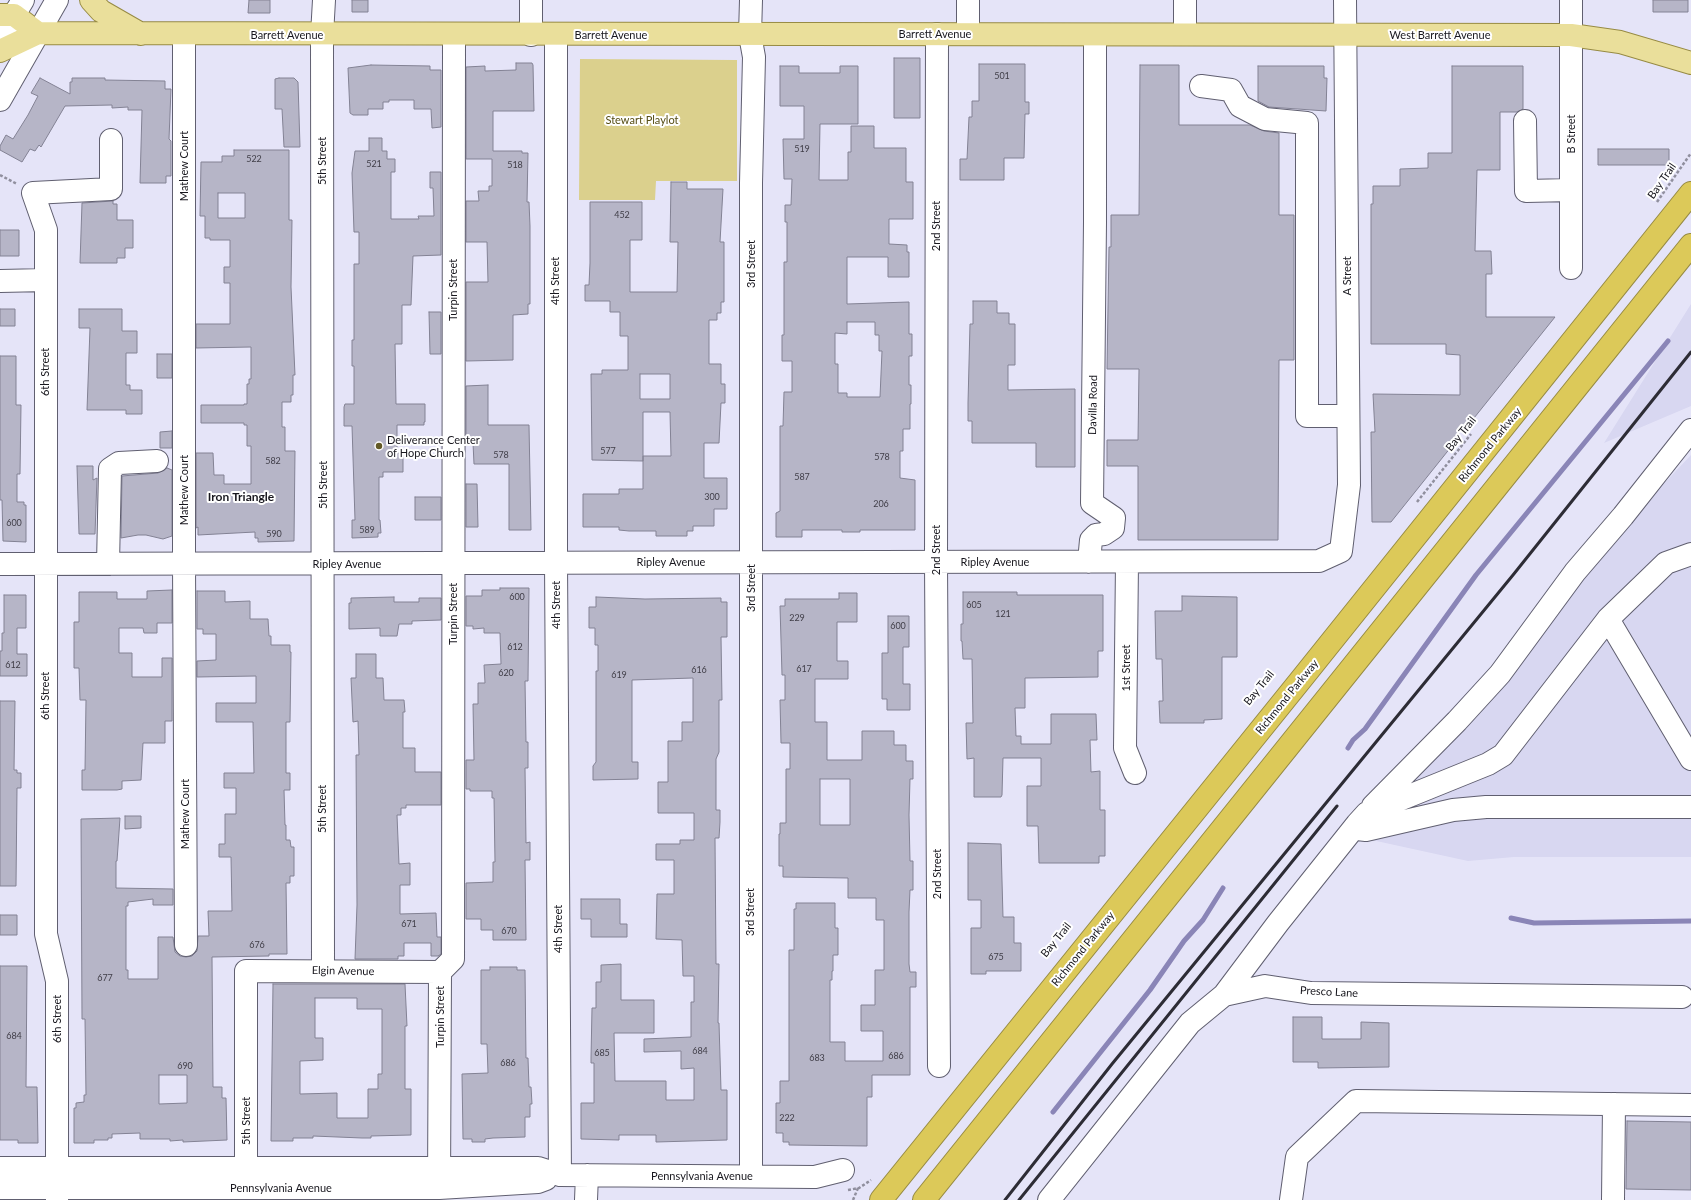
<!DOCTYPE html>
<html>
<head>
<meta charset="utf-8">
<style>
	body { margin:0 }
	canvas { display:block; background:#e5e4f8 }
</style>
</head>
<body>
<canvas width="1691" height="1200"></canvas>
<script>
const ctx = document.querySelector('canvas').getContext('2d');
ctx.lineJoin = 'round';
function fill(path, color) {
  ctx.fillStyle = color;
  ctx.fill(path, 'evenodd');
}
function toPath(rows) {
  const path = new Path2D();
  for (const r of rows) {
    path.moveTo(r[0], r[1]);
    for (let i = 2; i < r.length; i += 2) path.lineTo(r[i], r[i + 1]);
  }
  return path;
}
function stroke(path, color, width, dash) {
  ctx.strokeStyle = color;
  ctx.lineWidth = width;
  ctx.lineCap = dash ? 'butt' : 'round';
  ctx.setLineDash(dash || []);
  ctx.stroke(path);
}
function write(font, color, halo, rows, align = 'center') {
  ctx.font = font + ' Lato,sans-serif';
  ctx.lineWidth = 4;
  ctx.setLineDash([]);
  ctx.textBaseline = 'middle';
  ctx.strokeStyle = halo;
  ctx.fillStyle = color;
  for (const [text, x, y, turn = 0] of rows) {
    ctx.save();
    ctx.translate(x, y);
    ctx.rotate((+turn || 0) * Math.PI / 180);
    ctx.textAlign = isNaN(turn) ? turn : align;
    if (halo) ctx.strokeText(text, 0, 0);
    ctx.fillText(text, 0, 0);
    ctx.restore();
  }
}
fill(toPath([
	[1691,304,1691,406,1604,443],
	[1691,455,1691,857,1514,857,1468,861,1335,832]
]), '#d8d7f1');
fill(toPath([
	[580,59,737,60,737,181,656,181,655,200,579,200]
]), '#dbd08d');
stroke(toPath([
	[1348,748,1353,740,1365,729,1476,575,1668,341],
	[1511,918,1534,923,1691,921],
	[1053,1112,1150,990,1184,941,1203,920,1223,888]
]), '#8a85b7', 5);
const building = toPath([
	[249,0,270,0,270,13,248,13,249,0],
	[352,0,368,0,368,12,352,12,352,0],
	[1653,0,1688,0,1688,12,1653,12,1653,0],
	[894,58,920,58,920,118,894,118,894,58],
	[516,63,532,63,533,65,534,111,493,111,493,151,522,151,522,153,528,153,527,202,529,202,530,226,530,304,528,304,528,314,513,315,513,360,466,361,466,282,488,282,487,242,466,242,466,201,479,201,478,191,489,191,489,186,492,186,492,159,466,159,466,67,485,66,485,71,516,70,516,63],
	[979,64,1025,64,1025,102,1029,102,1029,114,1025,114,1024,158,1004,158,1004,180,960,180,960,159,967,159,969,117,972,117,972,101,979,101,979,64],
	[371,65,430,66,430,70,441,70,441,127,432,128,431,109,414,109,414,100,389,100,389,102,383,102,383,109,368,109,368,115,353,115,350,113,348,68,371,65],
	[1140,65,1179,65,1179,125,1250,125,1264,131,1279,133,1279,215,1294,215,1294,360,1279,360,1278,540,1138,540,1138,466,1107,466,1107,440,1138,440,1139,369,1107,369,1109,247,1111,247,1111,215,1139,215,1140,65],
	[780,66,799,66,799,73,840,73,840,66,858,66,858,124,820,124,819,180,848,180,848,152,851,152,851,126,874,126,874,148,906,148,906,182,913,182,913,219,889,219,889,244,907,245,907,252,909,252,909,277,888,277,888,257,847,257,847,304,909,302,909,334,912,334,912,356,909,356,909,385,911,385,911,404,910,404,910,429,903,429,903,451,900,451,900,478,915,480,915,530,860,530,860,532,842,532,842,530,802,530,802,537,776,537,776,513,780,511,780,426,783,426,784,392,792,392,792,361,782,361,782,335,784,335,784,262,787,262,787,222,785,222,785,205,791,205,792,179,784,179,783,139,804,139,804,106,780,106,780,66],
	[847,322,875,322,875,335,879,335,879,351,882,351,880,397,847,397,847,393,838,393,838,364,835,364,835,333,847,334,847,322],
	[1258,66,1324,66,1324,78,1327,78,1326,111,1269,107,1258,101,1258,66],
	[1452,66,1523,66,1523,109,1517,112,1500,112,1500,170,1477,170,1475,251,1491,251,1492,274,1486,274,1486,317,1555,317,1466,428,1459,428,1459,437,1391,522,1372,522,1371,432,1375,432,1373,394,1460,395,1460,355,1446,354,1446,344,1371,344,1371,204,1373,204,1373,186,1400,186,1400,169,1428,168,1428,153,1452,153,1452,66],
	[40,78,70,94,70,82,72,82,72,78,105,78,105,80,165,81,165,89,171,89,169,139,171,141,171,176,166,176,166,183,140,183,142,110,128,110,128,107,112,108,112,105,65,106,41,147,39,145,35,151,30,149,22,162,0,150,0,146,6,135,13,139,28,115,38,96,31,93,40,78],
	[279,78,294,78,298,82,300,147,284,147,282,109,275,109,275,79,279,78],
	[369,138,382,138,382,151,387,151,387,159,395,159,395,172,391,172,391,219,419,219,418,216,434,216,433,188,430,188,430,172,441,172,441,255,413,256,411,305,402,305,402,344,395,344,396,404,425,404,425,422,424,422,424,425,397,425,397,453,403,453,403,472,383,472,383,477,379,477,379,520,380,520,381,533,378,533,378,537,352,538,352,520,355,520,352,426,344,426,344,407,345,404,354,404,354,366,352,366,352,340,354,340,354,264,359,264,359,232,354,232,352,173,355,151,369,151,369,138],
	[1598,149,1669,149,1669,165,1598,165,1598,149],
	[234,150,289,150,289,220,292,220,291,287,295,375,293,375,293,395,291,395,291,402,282,402,282,427,285,427,285,451,295,451,294,541,258,542,258,538,255,538,255,532,198,535,198,527,196,528,196,453,213,453,214,475,224,475,224,484,251,484,251,446,247,446,247,425,244,425,244,423,201,423,201,405,244,405,244,404,247,404,247,384,249,384,249,379,251,379,251,347,196,348,196,324,230,324,230,283,224,283,224,267,230,267,230,240,210,240,210,238,205,238,205,216,200,216,201,162,222,162,222,156,234,156,234,150],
	[218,193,245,193,245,218,218,218,218,193],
	[671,182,687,182,687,189,723,189,720,242,724,242,724,302,721,302,721,313,717,313,717,320,709,320,709,364,721,364,721,384,725,384,725,403,721,403,719,443,704,443,704,478,727,478,727,509,714,509,714,526,693,526,693,531,687,531,687,536,656,536,656,531,629,531,619,530,619,527,583,527,583,494,619,494,619,489,643,489,643,456,671,456,670,412,643,412,643,461,592,460,591,374,602,374,602,370,628,370,628,336,620,336,620,312,610,312,610,301,585,301,585,285,589,285,590,263,590,202,642,202,642,240,630,240,630,292,677,292,678,242,670,242,671,182],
	[640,374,670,374,670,399,640,399,640,374],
	[113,201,113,204,117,204,117,220,133,220,133,248,125,248,125,258,117,258,117,263,80,263,82,203,113,201],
	[0,230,19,230,19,256,0,256,0,230],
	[973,301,997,301,997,313,1009,313,1009,324,1015,324,1015,365,1008,365,1008,390,1075,389,1075,467,1036,467,1036,443,972,443,972,421,968,421,968,403,970,324,973,324,973,301],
	[0,309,15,309,15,326,0,326,0,309],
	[79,309,122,309,122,331,137,331,137,353,126,353,126,385,130,385,130,390,142,390,142,414,126,414,126,410,87,410,90,328,79,328,79,309],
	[429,312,441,312,441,354,430,354,429,312],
	[157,354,172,354,172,378,157,378,157,354],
	[0,356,16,356,16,405,21,405,20,474,17,474,17,502,24,502,24,505,26,505,26,542,3,541,2,500,0,500,0,356],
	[488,385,488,425,529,425,531,530,509,530,509,464,474,464,473,443,466,443,466,386,488,385],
	[172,431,172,448,160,448,160,432,172,431],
	[77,466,93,466,93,480,97,478,95,534,79,534,77,466],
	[167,468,172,470,172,536,163,539,146,535,138,535,121,538,122,476,158,473,167,468],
	[466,484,477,484,478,527,466,527,466,484],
	[415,497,441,497,441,520,415,520,415,497],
	[500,588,529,588,528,681,525,681,526,742,528,742,528,768,525,768,526,843,530,842,530,860,525,860,526,940,493,940,493,930,481,930,481,919,466,919,466,883,493,882,493,862,495,862,494,798,492,798,492,791,470,791,470,789,466,789,466,760,474,760,473,704,478,704,478,683,485,683,484,665,501,664,500,633,484,633,484,628,473,629,473,626,466,626,466,596,482,596,482,590,500,590,500,588],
	[172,590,172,623,157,623,157,633,144,633,143,628,119,628,119,653,132,653,132,677,162,677,162,658,172,658,172,721,165,721,165,743,143,743,141,780,122,781,122,789,117,790,82,790,82,770,85,770,86,700,80,700,79,668,74,668,74,622,79,622,79,592,117,592,117,599,147,599,147,591,172,590],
	[197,591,225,591,225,602,250,601,250,619,268,619,269,636,271,636,271,645,290,645,290,652,291,652,290,722,286,722,286,773,290,773,290,790,284,790,285,825,286,825,286,840,290,840,291,847,294,847,294,876,290,876,290,883,286,883,287,954,269,954,269,956,212,957,213,1087,222,1087,222,1098,226,1098,227,1140,183,1142,183,1140,170,1141,170,1139,140,1139,140,1133,112,1134,112,1138,108,1138,108,1140,94,1140,94,1143,74,1143,74,1108,76,1108,76,1103,84,1102,84,1095,86,1095,85,1019,82,1019,81,819,120,818,117,861,116,861,116,888,173,889,173,905,153,905,153,899,128,902,128,906,126,906,126,970,128,970,128,979,158,979,158,937,173,937,175,952,180,956,186,957,192,956,197,951,198,936,209,936,208,911,232,911,231,857,219,857,219,844,225,844,225,814,236,814,236,788,224,788,224,773,254,773,253,722,216,722,216,703,256,703,256,676,197,677,197,661,216,660,216,634,203,634,203,629,197,629,197,591],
	[159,1075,187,1075,187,1103,159,1104,159,1075],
	[963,592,1017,592,1017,595,1103,595,1103,651,1098,651,1098,677,1025,678,1025,708,1015,708,1016,736,1021,736,1021,744,1051,744,1051,714,1096,714,1097,740,1090,740,1091,772,1100,771,1100,810,1105,810,1105,856,1099,856,1099,863,1039,863,1038,826,1027,826,1027,786,1041,786,1041,758,1003,758,1002,795,1001,797,974,797,974,758,967,759,966,723,973,723,972,659,963,659,962,641,961,641,961,624,963,624,963,592],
	[839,593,857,593,857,622,837,622,837,661,848,661,848,679,815,679,815,722,827,722,827,760,862,760,862,731,894,731,894,745,906,745,906,761,913,761,913,779,910,779,909,815,910,861,913,861,913,890,910,890,909,912,909,964,910,972,916,972,916,987,910,987,910,1075,872,1075,872,1097,867,1097,867,1146,789,1145,789,1142,783,1142,783,1133,776,1133,776,1103,780,1103,780,1081,789,1081,789,950,794,950,794,909,796,909,796,903,835,903,835,928,838,928,838,955,833,955,833,971,832,971,832,980,830,980,830,1042,845,1042,845,1061,883,1061,883,1031,861,1031,861,1005,875,1005,875,970,884,970,884,920,876,920,876,898,848,898,848,878,783,877,783,866,779,866,779,834,780,834,780,823,786,823,786,769,790,769,790,743,781,743,780,700,785,700,785,675,782,675,780,606,785,606,785,599,839,599,839,593],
	[820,779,850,779,850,825,820,825,820,779],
	[4,595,26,595,26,628,17,628,17,654,27,654,27,676,0,676,0,651,2,651,2,633,4,633,4,595],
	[1182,596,1237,597,1237,657,1222,657,1222,719,1204,720,1204,723,1160,723,1159,701,1163,701,1162,659,1156,659,1155,611,1182,611,1182,596],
	[394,597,394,602,419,602,419,598,441,598,441,620,412,621,412,624,399,624,397,636,380,636,380,628,349,629,349,603,351,603,351,598,394,597],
	[596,597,645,599,721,598,721,602,727,602,727,637,721,637,722,700,719,700,719,752,716,759,716,810,720,810,720,822,719,838,715,838,716,964,719,964,718,1023,719,1023,721,1090,727,1090,727,1140,656,1142,656,1135,619,1135,619,1140,581,1139,581,1103,594,1103,594,1063,591,1063,591,1058,592,1008,596,1008,596,982,601,982,601,965,621,964,621,1000,654,1000,654,1033,614,1033,615,1081,666,1081,666,1100,694,1100,694,1068,681,1069,681,1051,644,1052,644,1039,691,1037,691,1002,694,1002,694,976,683,976,682,940,656,939,657,894,674,894,674,860,656,860,656,844,680,844,680,840,694,840,694,813,658,813,658,782,668,782,668,741,682,741,682,722,693,722,693,678,632,680,632,762,638,762,638,779,593,780,593,766,596,762,596,671,598,671,598,645,595,645,595,628,589,628,589,607,596,607,596,597],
	[888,616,909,616,909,647,903,647,903,684,910,684,910,710,887,710,887,699,882,699,882,653,888,653,888,616],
	[356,654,376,654,376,678,383,678,384,700,404,700,405,712,403,712,403,748,415,748,415,772,441,772,441,805,406,805,406,808,401,808,401,815,397,815,399,864,410,863,410,885,400,885,400,914,436,913,437,937,441,937,441,954,438,956,431,956,431,943,404,943,404,956,398,956,398,959,355,959,357,905,356,755,359,755,358,721,353,722,351,678,356,678,356,654],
	[0,701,15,701,14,770,17,770,17,773,21,773,21,788,17,788,16,886,0,886,0,701],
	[125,816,141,816,141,828,125,829,125,816],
	[968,843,1001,844,1003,917,1014,917,1014,943,1021,943,1021,971,986,971,986,974,971,974,971,928,981,928,981,900,968,900,968,843],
	[581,899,620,899,620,924,627,924,627,937,591,937,591,919,581,919,581,899],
	[0,915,17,915,17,935,0,935,0,915],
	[0,966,27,966,26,1087,37,1087,38,1143,18,1143,18,1140,0,1140,0,966],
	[490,967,517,967,517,970,525,970,526,1058,528,1058,529,1087,531,1087,532,1104,530,1104,530,1117,525,1117,525,1137,493,1138,485,1139,485,1142,472,1142,472,1139,463,1139,462,1074,488,1073,487,1044,481,1044,481,970,490,970,490,967],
	[273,984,405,984,407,1026,405,1026,405,1089,411,1089,411,1135,371,1136,371,1138,362,1138,313,1136,313,1138,293,1138,293,1141,271,1141,273,984],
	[315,998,357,998,357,1009,382,1009,382,1074,378,1074,378,1089,368,1089,368,1118,337,1118,337,1093,300,1094,300,1061,323,1060,323,1038,315,1038,315,998],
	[1293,1017,1322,1017,1322,1039,1361,1039,1361,1022,1389,1023,1389,1067,1318,1068,1318,1062,1293,1062,1293,1017],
	[1627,1121,1691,1122,1691,1190,1626,1189,1627,1121]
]);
fill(building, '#b6b5c7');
stroke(building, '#838294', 1);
const minor = toPath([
	[531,0,531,35],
	[751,0,750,35,754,57,751,183,751,1175],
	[968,0,968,34],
	[1185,0,1185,34],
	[184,34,184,564,186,945],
	[937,34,936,562,939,1066],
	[556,35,556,562,560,1175],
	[0,38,23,0],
	[1201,86,1231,90,1240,106,1265,119,1307,123,1307,416,1348,416],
	[0,100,57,0],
	[1525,121,1526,191,1571,190],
	[1571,268,1571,0],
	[0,281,46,280],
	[1691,554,1666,563,1608,619,1503,755,1488,764,1367,813,1357,824,1357,829,1366,830,1453,810,1486,807,1691,807],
	[1089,562,1091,540,1096,535,1104,534,1113,528,1114,518,1092,503,1095,222,1095,35],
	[1127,562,1125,748,1135,773],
	[0,564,1319,561,1341,551,1349,485,1345,0],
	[108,564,110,469,119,463,157,461],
	[1608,619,1691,759],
	[1373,806,1457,721,1500,674,1575,572,1623,516,1691,430],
	[323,970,322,35,324,0],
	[1224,995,1278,923,1357,824],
	[0,1168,538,1168,560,1175,815,1177,843,1170],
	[246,1182,246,971,440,972],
	[0,1188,439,1188,538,1182,546,1179],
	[439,1188,440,972,453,959,454,35],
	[57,1200,57,981,46,934,46,230,33,193,111,189,111,140],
	[586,1200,587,1175],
	[1049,1200,1190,1023,1224,995,1265,986,1311,993,1682,997],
	[1291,1200,1297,1157,1356,1101,1691,1105],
	[1613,1200,1614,1104]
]);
const major = toPath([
	[91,0,101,11,141,34],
	[0,15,14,15,38,33],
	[0,51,38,33,1571,35,1620,42,1691,63]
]);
const highway = toPath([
	[881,1200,1303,677,1691,193],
	[924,1200,1691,245]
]);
stroke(minor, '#605f70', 24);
stroke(major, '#978b44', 24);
stroke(highway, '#978b44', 24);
stroke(toPath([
	[0,175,17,184],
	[1657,202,1691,153],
	[1417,502,1471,434],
	[848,1190,859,1188,871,1180],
	[853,1200,858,1188]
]), '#908f9e', 2.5, [3, 2]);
stroke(minor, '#fff', 22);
stroke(major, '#eadf9b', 22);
stroke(highway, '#dcc959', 22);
stroke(toPath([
	[1005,1200,1112,1064,1513,575,1691,352],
	[1019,1200,1337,806]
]), '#2d2c35', 3);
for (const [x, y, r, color] of [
	[379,446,4,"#635a27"]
]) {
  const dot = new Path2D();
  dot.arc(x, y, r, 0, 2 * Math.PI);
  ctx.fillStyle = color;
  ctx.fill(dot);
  stroke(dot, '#fff', 1.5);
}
write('9px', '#403e48', null, [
	["501",1002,76],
	["519",802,149],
	["522",254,159],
	["521",374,164],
	["518",515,165],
	["452",622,215],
	["577",608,451],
	["578",501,455],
	["578",882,457],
	["582",273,461],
	["587",802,477],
	["300",712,497],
	["206",881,504],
	["600",14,523],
	["589",367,530],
	["590",274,534],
	["600",517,597],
	["605",974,605],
	["121",1003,614],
	["229",797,618],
	["600",898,626],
	["612",515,647],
	["612",13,665],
	["617",804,669],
	["616",699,670],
	["620",506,673],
	["619",619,675],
	["671",409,924],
	["670",509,931],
	["676",257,945],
	["675",996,957],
	["677",105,978],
	["684",14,1036],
	["684",700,1051],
	["685",602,1053],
	["686",896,1056],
	["683",817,1058],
	["686",508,1063],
	["690",185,1066],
	["222",787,1118]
]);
write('11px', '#18171e', '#fff', [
	["Barrett Avenue",935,34],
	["Barrett Avenue",287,35],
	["Barrett Avenue",611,35],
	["West Barrett Avenue",1440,35],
	["B Street",1571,134,-90],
	["5th Street",322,161,-90],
	["Mathew Court",184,166,-90],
	["Bay Trail",1662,181,-55],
	["2nd Street",936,226,-90],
	["3rd Street",751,264,-90],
	["A Street",1347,276,-90],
	["4th Street",555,281,-90],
	["Turpin Street",453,290,-90],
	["6th Street",45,372,-90],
	["Davilla Road",1093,405,-89],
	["Bay Trail",1461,434,-51],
	["Richmond Parkway",1490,445,-51],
	["5th Street",323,485,-90],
	["Mathew Court",184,490,-90],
	["2nd Street",936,550,-90],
	["Ripley Avenue",671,562],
	["Ripley Avenue",995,562],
	["Ripley Avenue",347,564],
	["3rd Street",751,588,-90],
	["4th Street",556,605,-90],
	["Turpin Street",453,614,-90],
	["1st Street",1126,668,-90],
	["Bay Trail",1259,688,-51],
	["6th Street",45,696,-90],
	["Richmond Parkway",1287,697,-51],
	["5th Street",322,809,-90],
	["Mathew Court",185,814,-90],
	["2nd Street",937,874,-90],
	["3rd Street",750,912,-90],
	["4th Street",558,929,-90],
	["Bay Trail",1056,940,-51],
	["Richmond Parkway",1083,949,-51],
	["Elgin Avenue",343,971,1],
	["Presco Lane",1329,992,3],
	["Turpin Street",440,1017,-90],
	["6th Street",57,1019,-90],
	["5th Street",246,1121,-90],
	["Pennsylvania Avenue",702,1176],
	["Pennsylvania Avenue",281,1188]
]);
write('11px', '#564d14', '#fff', [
	["Stewart Playlot",642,120]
]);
write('11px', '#18171e', '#fff', [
	["Deliverance Center",387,440],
	["of Hope Church",387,453]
], 'left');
write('bold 12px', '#18171e', '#fff', [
	["Iron Triangle",241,497]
]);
</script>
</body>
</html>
